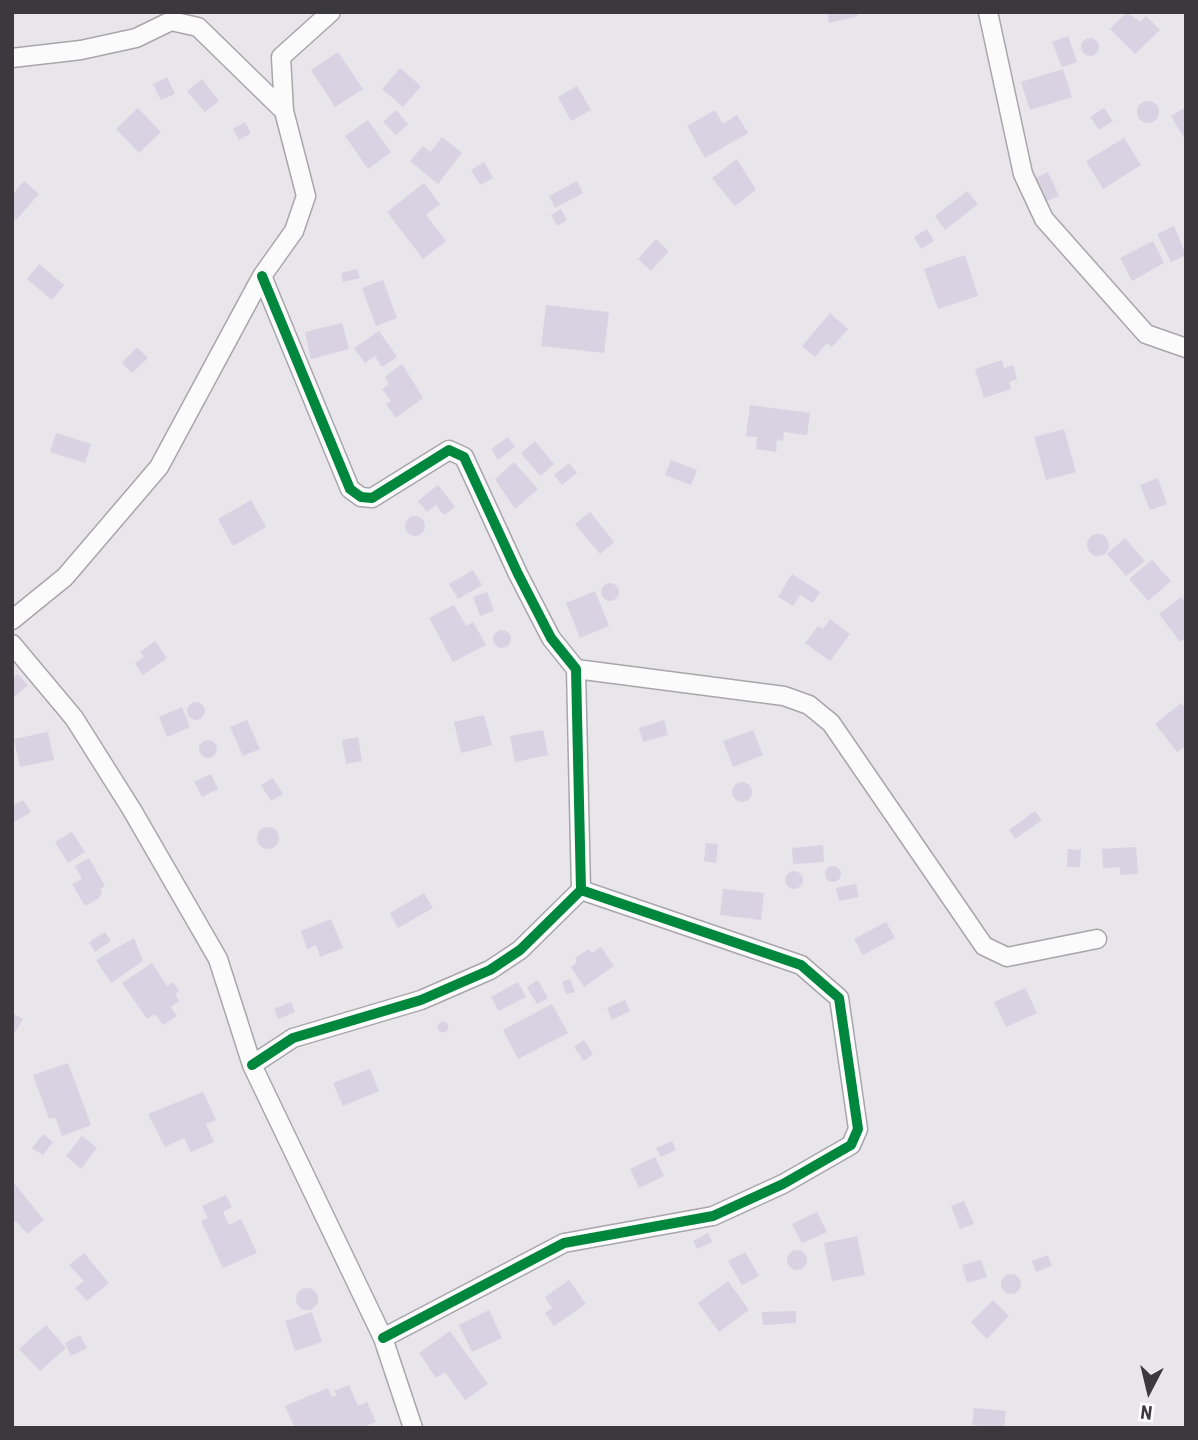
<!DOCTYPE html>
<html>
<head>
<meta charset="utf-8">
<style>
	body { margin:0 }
	#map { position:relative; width:1198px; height:1440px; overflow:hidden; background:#e8e5eb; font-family:"Roboto Condensed",sans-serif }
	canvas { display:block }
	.frame { position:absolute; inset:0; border:14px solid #3b393d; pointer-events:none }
	.north { position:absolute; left:1114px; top:1356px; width:70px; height:70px; -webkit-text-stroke:5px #fff; paint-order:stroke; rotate:187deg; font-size:19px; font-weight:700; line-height:28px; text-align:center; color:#3b393d }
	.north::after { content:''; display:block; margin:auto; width:24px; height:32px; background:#3b393d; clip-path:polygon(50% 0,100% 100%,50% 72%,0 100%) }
</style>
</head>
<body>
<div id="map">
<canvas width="1198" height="1440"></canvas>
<div class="frame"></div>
<div class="north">N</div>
</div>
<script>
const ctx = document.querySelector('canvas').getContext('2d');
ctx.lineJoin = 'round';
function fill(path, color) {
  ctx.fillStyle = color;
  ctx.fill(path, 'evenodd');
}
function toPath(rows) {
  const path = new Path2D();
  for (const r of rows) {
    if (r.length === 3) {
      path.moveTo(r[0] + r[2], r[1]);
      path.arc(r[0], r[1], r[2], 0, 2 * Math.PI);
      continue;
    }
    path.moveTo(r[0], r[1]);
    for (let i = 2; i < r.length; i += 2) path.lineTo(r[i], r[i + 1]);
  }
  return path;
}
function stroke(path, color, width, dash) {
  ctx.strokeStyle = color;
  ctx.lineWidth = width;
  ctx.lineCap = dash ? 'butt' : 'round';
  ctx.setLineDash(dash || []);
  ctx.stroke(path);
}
fill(toPath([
	[827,12,857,12,858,16,829,23],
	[1127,12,1140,22,1146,16,1160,30,1135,54,1110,29],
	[1068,36,1077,62,1062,67,1052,42],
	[1090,47,9],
	[338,52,363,89,335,107,311,70],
	[400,68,421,86,403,107,382,89],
	[1063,69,1072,97,1030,110,1021,82],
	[167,77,175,94,161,100,153,84],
	[202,79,219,101,205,112,187,91],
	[577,86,591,110,571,121,558,97],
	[1148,112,11],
	[1186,107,1186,141,1171,116],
	[138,108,161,132,139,153,116,129],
	[1104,108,1113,121,1099,130,1090,117],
	[396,110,408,124,396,135,383,122],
	[715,110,723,124,737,115,748,133,705,158,687,126],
	[368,120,391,152,368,169,345,136],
	[245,122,251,133,239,140,233,129],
	[442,137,462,153,438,184,410,161,423,146,430,152],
	[1124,138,1141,165,1103,189,1086,161],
	[737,159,756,190,735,206,712,178],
	[484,162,493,178,480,185,471,170],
	[1048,172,1059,196,1042,203,1031,180],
	[24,181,39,194,16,220,12,216,12,195],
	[577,181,583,193,555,208,549,196],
	[424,183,440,204,426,215,446,241,423,259,387,212],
	[967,191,978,204,945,230,935,216],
	[561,209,567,220,557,226,551,215],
	[1174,226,1186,255,1171,262,1157,234],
	[927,229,934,241,921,249,914,237],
	[656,239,669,251,651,271,638,259],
	[1153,241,1164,263,1132,281,1120,258],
	[965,255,978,296,938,309,924,269],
	[39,264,64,285,52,300,27,279],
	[357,269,360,278,343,282,341,273],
	[383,280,397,318,376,326,362,288],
	[546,305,609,312,604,353,541,346],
	[830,313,848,329,832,347,827,343,815,357,802,346],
	[342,323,349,349,311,359,305,332],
	[379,331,397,357,382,367,375,356,365,363,354,348],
	[137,347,148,358,132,373,122,363],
	[1002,360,1004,368,1013,365,1017,379,1009,382,1011,389,984,398,975,369],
	[402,364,423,398,396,418,386,404,391,401,382,389,389,384,385,377],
	[750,405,810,413,807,435,784,432,783,441,777,440,776,452,756,449,757,437,746,436],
	[1064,429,1076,472,1046,480,1034,437],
	[56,433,91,444,85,463,50,452],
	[508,437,515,447,498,460,491,449],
	[535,441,554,464,540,476,521,453],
	[671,460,697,470,691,485,665,475],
	[514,462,538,489,515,509,495,479],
	[569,463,577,473,562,485,554,475],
	[1158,478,1167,504,1150,510,1140,485],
	[438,485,455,507,444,515,436,505,427,512,418,501],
	[251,500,266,527,233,546,218,519],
	[590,512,614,542,600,554,575,524],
	[415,526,10],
	[1098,545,11],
	[1125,538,1145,561,1126,576,1107,554],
	[1152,560,1171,581,1148,601,1129,579],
	[473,570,482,585,458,599,449,584],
	[792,574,820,592,813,603,800,595,793,606,778,597],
	[610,592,9],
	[595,591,609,626,580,638,566,603],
	[487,592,494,611,480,616,473,597],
	[1181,597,1186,603,1186,638,1180,642,1159,614],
	[454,605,466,626,473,622,486,645,453,662,429,618],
	[830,619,850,634,830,661,805,643,818,626,823,629],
	[502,639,9],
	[155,641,167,658,143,675,135,663,144,657,140,652],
	[17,674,28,685,12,699,12,679],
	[196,711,9],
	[1181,703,1186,709,1186,746,1177,752,1155,724],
	[182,707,190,727,167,737,159,717],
	[484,715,492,745,461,753,454,722],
	[247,720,260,749,243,756,230,727],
	[664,720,668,735,643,742,639,728],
	[543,730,548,755,515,762,510,736],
	[753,730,763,755,733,767,723,741],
	[48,732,54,760,20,767,14,739],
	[358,737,362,761,346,764,342,740],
	[208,749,9],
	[211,774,218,789,202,797,194,782],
	[273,778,283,794,271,801,261,785],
	[742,792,10],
	[23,800,31,812,12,823,12,806],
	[1035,811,1042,820,1015,839,1009,830],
	[268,838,11],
	[72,832,85,852,68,863,55,842],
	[706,843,718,844,716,863,704,861],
	[823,845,824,862,793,864,792,848],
	[1136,847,1138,874,1120,875,1120,867,1103,868,1102,849],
	[1068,849,1081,850,1080,867,1067,867],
	[89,858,105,886,100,889,102,893,98,899,85,906,72,884,82,879,75,866],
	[833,874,8],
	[794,880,9],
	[856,884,859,897,839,901,836,888],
	[723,889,764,893,761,920,720,915],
	[424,893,433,908,398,928,390,913],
	[331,919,343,948,320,957,316,945,307,949,301,931],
	[886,922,895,938,863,955,854,939],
	[105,932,111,941,95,952,89,942],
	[134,938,143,961,111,983,96,960],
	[601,947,614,966,584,987,571,967,577,962,575,958,589,949,592,953],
	[152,963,167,986,173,982,179,991,175,994,179,1001,171,1007,177,1016,163,1025,155,1014,147,1019,122,983],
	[570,979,575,992,566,994,562,982],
	[538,980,548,998,537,1004,527,987],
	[518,982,526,997,499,1011,491,997],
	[1025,988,1037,1013,1006,1027,994,1002],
	[625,1000,630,1011,612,1020,607,1008],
	[291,1002,295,1012,278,1019,274,1009],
	[552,1004,568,1033,518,1059,503,1030],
	[12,1013,23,1019,12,1037],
	[443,1027,5.5],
	[584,1040,593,1054,584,1061,574,1047],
	[68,1063,91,1125,62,1136,55,1117,49,1119,33,1075],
	[370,1069,379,1091,343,1106,333,1083],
	[203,1092,216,1120,206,1124,214,1142,191,1152,184,1138,165,1147,148,1114],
	[43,1134,53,1142,43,1155,32,1148],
	[82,1136,97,1148,81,1169,66,1156],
	[672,1141,676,1150,661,1157,656,1148],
	[655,1157,664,1176,639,1188,630,1169],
	[14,1183,44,1220,27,1234,16,1221,12,1224],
	[226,1195,232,1207,223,1212,229,1225,241,1219,257,1253,223,1268,201,1221,208,1218,202,1206],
	[964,1201,974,1224,960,1229,951,1206],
	[817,1212,827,1232,802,1243,792,1224],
	[708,1233,712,1242,697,1249,693,1241],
	[857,1236,865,1275,832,1281,824,1243],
	[797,1260,10],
	[745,1252,759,1276,742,1285,728,1261],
	[84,1253,109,1283,87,1301,75,1288,84,1281,69,1265],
	[1048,1255,1052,1266,1036,1272,1032,1261],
	[981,1260,987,1277,967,1283,962,1265],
	[1011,1284,10],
	[569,1280,586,1304,554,1326,545,1313,552,1308,545,1297],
	[728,1281,749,1310,719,1332,698,1303],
	[307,1299,11],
	[993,1300,1009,1316,987,1339,971,1322],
	[489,1310,502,1338,472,1352,459,1325],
	[796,1311,796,1323,763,1325,762,1312],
	[312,1312,322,1342,295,1351,285,1321],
	[46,1325,66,1348,40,1371,19,1349],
	[450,1331,488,1384,465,1400,445,1372,436,1378,419,1353],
	[80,1335,87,1348,71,1356,65,1343],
	[349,1385,358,1406,367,1402,376,1422,368,1425,369,1428,295,1428,285,1406,328,1388,332,1397,337,1395,334,1391],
	[974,1408,1006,1411,1004,1428,972,1425]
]), '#d8d2e3');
const minor = toPath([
	[988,12,1023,174,1044,219,1146,334,1186,348],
	[12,58,81,50,136,38,171,21,198,27,284,111],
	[12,620,65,577,159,467,262,276,294,231,306,196,284,111,281,57,331,12],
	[12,644,74,718,132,810,218,959,252,1065,383,1338,413,1428],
	[576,669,784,696,809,705,831,723,984,946,1007,957,1097,939],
	[252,1065,293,1038,421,1000,490,970,520,950,581,890,576,669,551,638,518,574,464,457,449,450,372,498,361,497,350,489,262,276],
	[383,1338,564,1243,713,1216,783,1184,851,1145,858,1129,839,998,801,965,581,890]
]);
stroke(minor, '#a8a6ab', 21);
stroke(minor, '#fcfbfc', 18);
stroke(toPath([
	[252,1065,293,1038,421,1000,490,970,520,950,581,890,576,669,551,638,518,574,464,457,449,450,372,498,361,497,350,489,262,276],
	[383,1338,564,1243,713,1216,783,1184,851,1145,858,1129,839,998,801,965,581,890]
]), '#00873e', 10);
</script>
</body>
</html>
